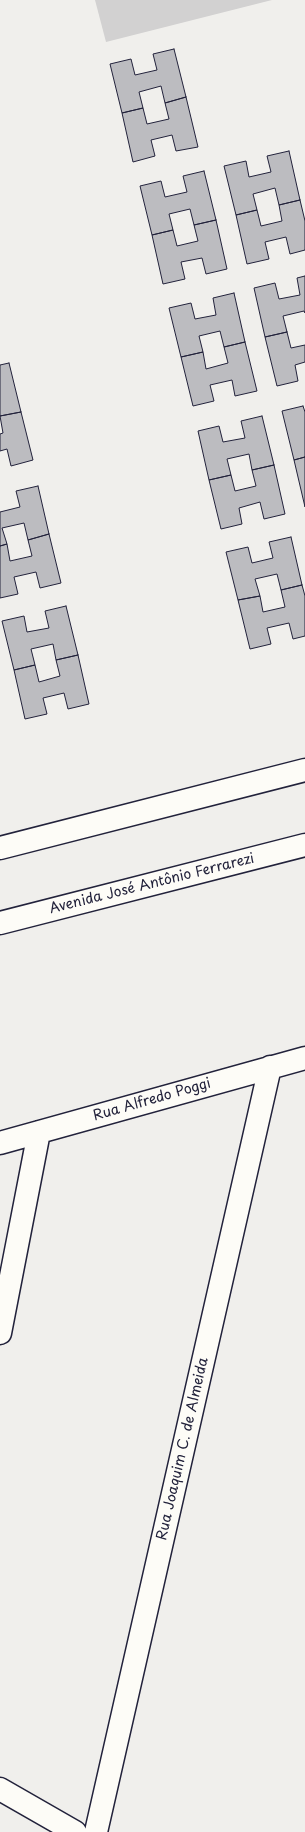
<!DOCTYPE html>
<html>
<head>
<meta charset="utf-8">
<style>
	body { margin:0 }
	canvas { display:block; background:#f0efec }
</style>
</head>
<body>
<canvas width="305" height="1832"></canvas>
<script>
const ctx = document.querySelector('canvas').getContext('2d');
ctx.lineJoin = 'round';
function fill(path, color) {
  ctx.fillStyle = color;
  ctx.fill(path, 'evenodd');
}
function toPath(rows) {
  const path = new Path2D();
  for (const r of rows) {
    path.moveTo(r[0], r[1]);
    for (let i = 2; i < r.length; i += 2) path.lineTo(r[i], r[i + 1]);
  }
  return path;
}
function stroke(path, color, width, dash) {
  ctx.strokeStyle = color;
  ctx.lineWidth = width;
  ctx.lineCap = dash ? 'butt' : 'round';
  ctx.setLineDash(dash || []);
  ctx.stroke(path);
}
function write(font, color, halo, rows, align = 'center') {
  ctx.font = font + ' "Playpen Sans",sans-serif';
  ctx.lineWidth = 4;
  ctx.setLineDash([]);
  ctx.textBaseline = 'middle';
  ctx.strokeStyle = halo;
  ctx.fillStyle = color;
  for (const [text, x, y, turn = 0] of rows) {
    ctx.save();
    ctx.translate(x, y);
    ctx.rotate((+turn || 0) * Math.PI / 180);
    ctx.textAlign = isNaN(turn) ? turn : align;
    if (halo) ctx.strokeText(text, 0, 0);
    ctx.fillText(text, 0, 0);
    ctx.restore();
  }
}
fill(toPath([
	[95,0,272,0,106,42]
]), '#d2d1d1');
const building = toPath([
	[174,49,186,97,165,103,161,86,139,92,143,108,122,113,110,64,131,59,135,75,157,70,153,54,174,49],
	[186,97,198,147,176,151,172,135,151,140,155,156,133,162,122,113,143,108,147,124,169,119,165,103,186,97],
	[289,151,300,200,279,205,275,188,253,194,257,210,236,215,224,166,246,161,249,177,271,172,267,156,289,151],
	[204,171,216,220,194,225,190,209,169,214,173,230,152,235,140,186,161,181,165,197,187,192,183,176,204,171],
	[300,200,305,221,305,250,290,254,286,237,265,242,269,259,247,264,236,215,257,210,261,226,282,221,279,205,300,200],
	[216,220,227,269,206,274,202,258,181,262,185,279,163,284,152,235,173,230,177,246,198,241,194,225,216,220],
	[305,276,305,313,304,311,283,316,287,332,265,337,254,288,275,283,279,299,300,295,297,278,305,276],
	[234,293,245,342,224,347,220,331,199,336,203,352,181,357,169,308,191,303,195,319,216,315,213,298,234,293],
	[287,332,291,348,305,345,305,362,295,365,298,381,277,386,265,337,287,332],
	[245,342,257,391,235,396,232,380,210,385,214,401,193,406,181,357,203,352,206,369,228,363,224,347,245,342],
	[9,363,21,412,0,416,0,365,9,363],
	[303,406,305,412,305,457,294,460,282,411,303,406],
	[21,412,33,460,11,466,7,449,0,451,0,434,3,433,0,416,21,412],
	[262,416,274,465,252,470,249,454,227,459,231,475,209,480,198,431,219,426,223,442,245,438,241,421,262,416],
	[305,457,305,507,294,460,305,457],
	[274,465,285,514,264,519,260,502,239,508,242,524,221,529,209,480,231,475,235,491,256,486,252,470,274,465],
	[38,486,49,534,28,540,24,523,2,528,7,544,0,546,0,512,20,507,16,491,38,486],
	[49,534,61,583,40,588,36,572,14,577,18,594,0,598,0,546,7,544,10,561,32,556,28,540,49,534],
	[291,537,302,585,281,590,277,574,255,579,260,596,238,600,226,552,248,547,252,563,273,558,269,542,291,537],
	[302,585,305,596,305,636,293,639,289,623,267,628,271,644,250,649,238,600,260,596,263,612,285,607,281,590,302,585],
	[66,606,78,655,56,660,53,644,31,649,35,665,14,670,2,621,24,616,27,632,49,628,45,611,66,606],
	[78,655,89,704,68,709,64,693,43,698,47,714,25,719,14,670,35,665,39,682,60,676,56,660,78,655]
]);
fill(building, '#bcbcc0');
stroke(building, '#22223b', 1);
const minor = toPath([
	[0,1143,305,1058],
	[0,1333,39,1132],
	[0,1789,75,1832],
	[96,1832,270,1067]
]);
const tertiary = toPath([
	[0,848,305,770],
	[0,923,305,845]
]);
stroke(minor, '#22223b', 25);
stroke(tertiary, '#22223b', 25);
stroke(minor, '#fdfcf7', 22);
stroke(tertiary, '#fdfcf7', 22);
write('14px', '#22223b', '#fdfcf7', [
	["Avenida José Antônio Ferrarezi",152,884,-14],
	["Rua Alfredo Poggi",152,1100,-16],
	["Rua Joaquim C. de Almeida",183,1449,-77]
]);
</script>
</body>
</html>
